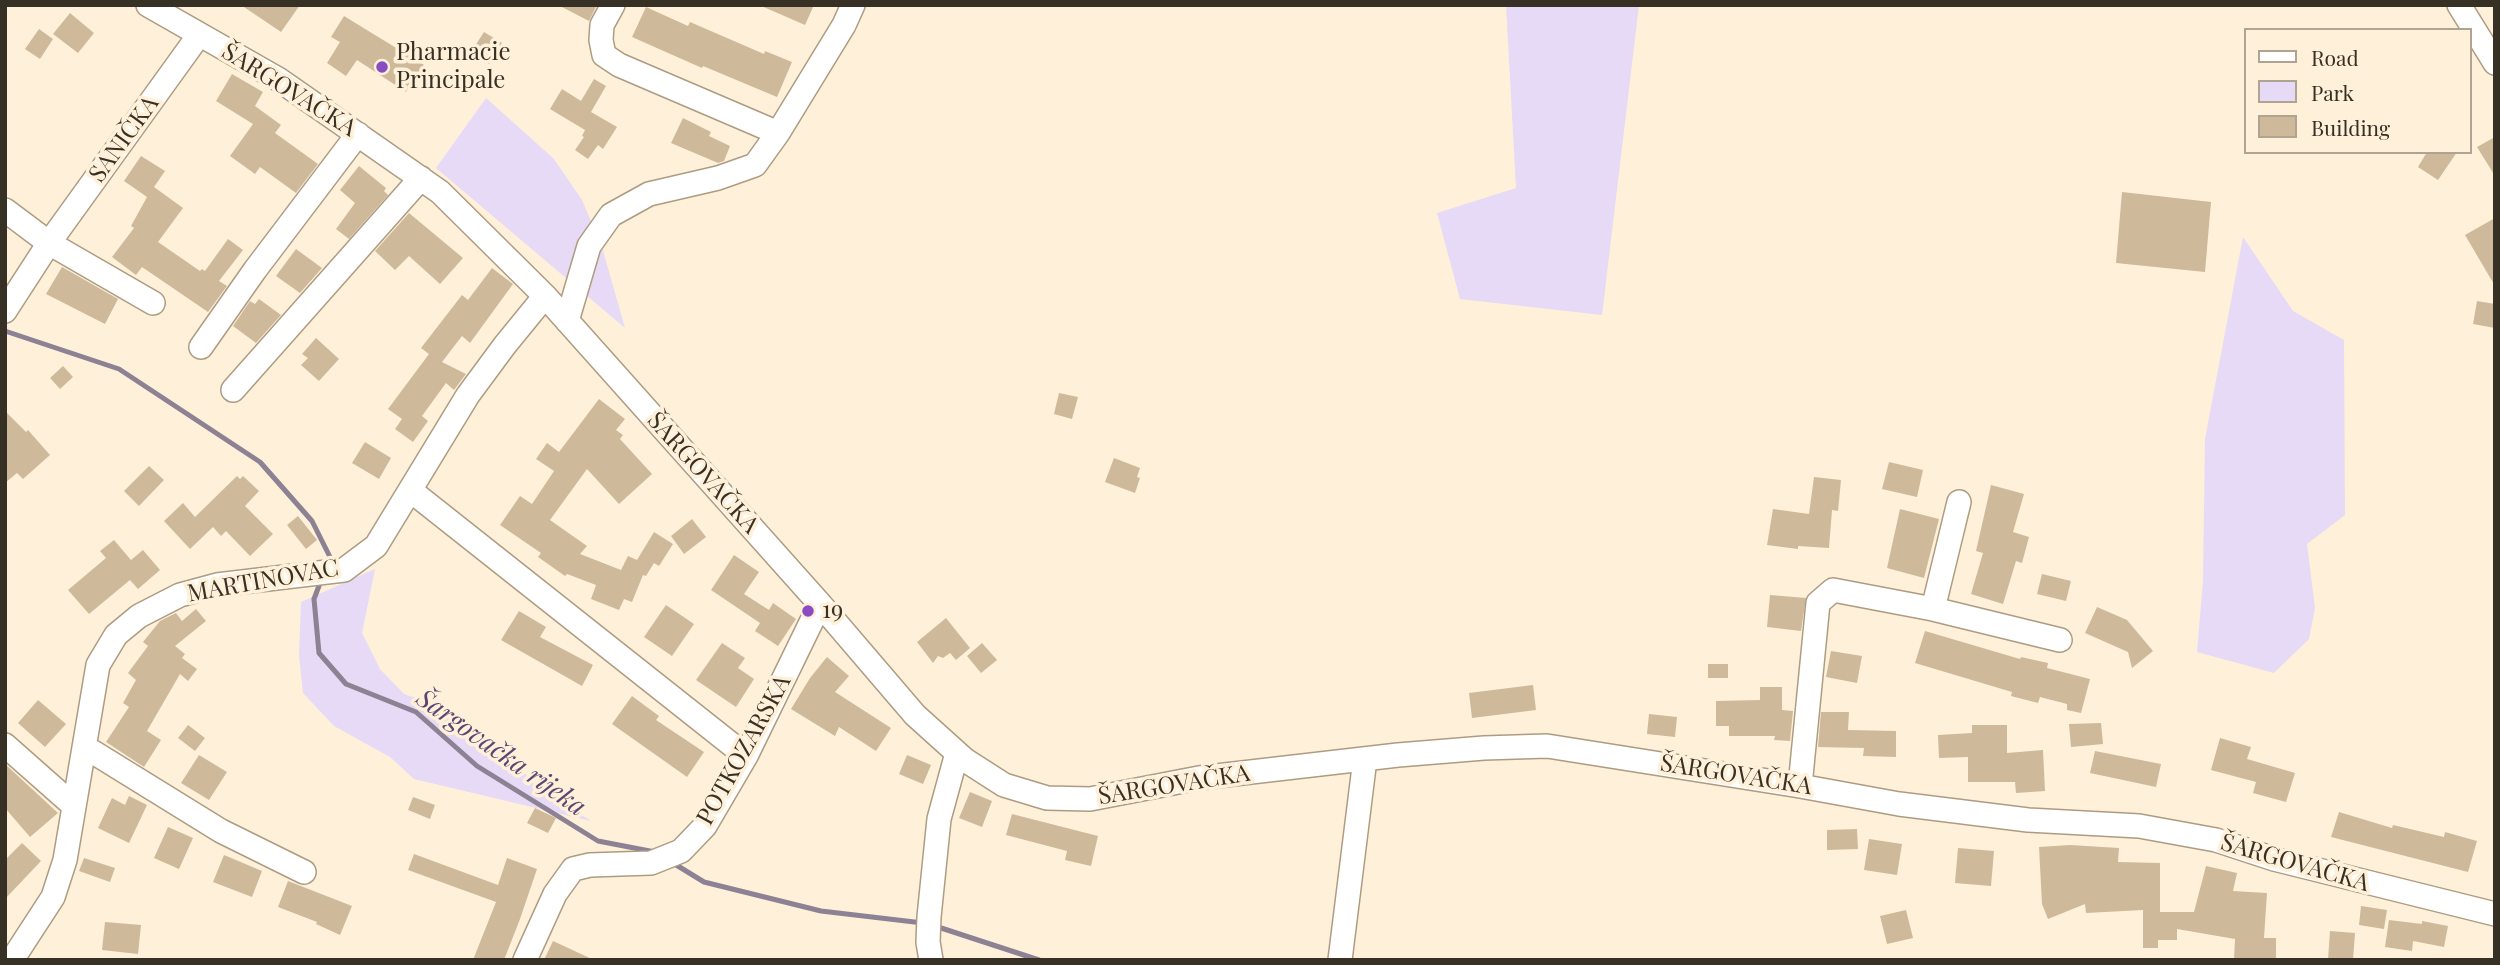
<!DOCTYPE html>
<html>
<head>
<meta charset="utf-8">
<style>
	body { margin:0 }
	#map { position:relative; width:2500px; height:965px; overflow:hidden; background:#fff0d9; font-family:"Playfair Display",serif }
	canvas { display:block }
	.frame { position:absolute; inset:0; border:7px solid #373025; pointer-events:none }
	.legend { position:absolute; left:2244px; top:28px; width:228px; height:126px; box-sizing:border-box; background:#fff0d9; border:2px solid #afa391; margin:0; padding:9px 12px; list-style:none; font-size:21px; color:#373025 }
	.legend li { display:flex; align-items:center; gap:14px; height:35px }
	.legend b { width:35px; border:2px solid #afa391 }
</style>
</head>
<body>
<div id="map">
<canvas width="2500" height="965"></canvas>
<div class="frame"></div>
<ul class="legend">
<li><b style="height:9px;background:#fff"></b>Road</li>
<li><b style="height:19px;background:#e6daf7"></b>Park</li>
<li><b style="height:19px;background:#ceba9b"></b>Building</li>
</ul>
</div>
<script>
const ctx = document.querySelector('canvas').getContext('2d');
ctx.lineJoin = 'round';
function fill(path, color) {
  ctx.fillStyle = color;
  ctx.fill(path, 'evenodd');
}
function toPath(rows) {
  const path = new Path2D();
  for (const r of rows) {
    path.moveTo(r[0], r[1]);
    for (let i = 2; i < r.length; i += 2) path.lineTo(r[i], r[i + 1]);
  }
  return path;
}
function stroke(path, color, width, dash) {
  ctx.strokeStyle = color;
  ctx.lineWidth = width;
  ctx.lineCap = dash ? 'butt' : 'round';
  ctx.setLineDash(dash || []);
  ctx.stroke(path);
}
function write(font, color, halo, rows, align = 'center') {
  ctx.font = font + ' "Playfair Display",serif';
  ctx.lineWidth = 7;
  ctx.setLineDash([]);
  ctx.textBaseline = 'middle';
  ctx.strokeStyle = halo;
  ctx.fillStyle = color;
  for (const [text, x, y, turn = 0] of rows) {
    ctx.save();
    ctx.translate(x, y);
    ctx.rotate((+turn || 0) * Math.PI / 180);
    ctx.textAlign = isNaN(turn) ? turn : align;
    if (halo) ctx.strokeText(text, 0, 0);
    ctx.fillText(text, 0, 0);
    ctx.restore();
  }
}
fill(toPath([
	[1506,5,1639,5,1602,315,1460,299,1437,213,1516,188],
	[486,98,554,159,582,200,602,247,625,328,436,168],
	[2243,237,2293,311,2344,340,2345,515,2307,544,2315,608,2309,639,2274,673,2197,652,2203,581,2205,439],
	[375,569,362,633,380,669,404,694,439,706,504,749,536,786,591,821,414,779,390,757,334,726,303,693,299,655,301,602]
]), '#e6daf7');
stroke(toPath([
	[5,331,119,369,260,462,312,521,330,557,327,565],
	[322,578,314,599,319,653,346,684,416,712,477,766,598,841,655,852],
	[673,863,704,882,821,911,923,923],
	[935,926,1039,960]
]), '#8d8194', 5);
fill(toPath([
	[241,5,300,5,281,32],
	[558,5,597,5,589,21],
	[759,5,814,5,805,25],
	[646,7,688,26,690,22,764,54,765,51,792,62,777,97,703,66,702,68,632,37],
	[70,13,94,33,78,53,53,34],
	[344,16,424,65,406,92,357,60,346,76,327,63,340,42,331,37],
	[39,29,53,39,40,59,25,49],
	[484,32,502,43,489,64,471,52],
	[232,74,263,92,255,106,281,125,275,133,318,164,296,193,260,167,255,174,230,156,253,124,216,101],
	[594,79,606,86,591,112,617,127,603,149,598,145,588,159,575,150,584,137,582,136,585,130,550,109,562,89,581,101],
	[683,118,711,132,709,136,730,146,724,161,718,163,671,143],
	[2495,137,2495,176,2477,147],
	[2427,152,2457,152,2438,180,2418,167],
	[141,156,165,171,154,187,183,208,158,242,200,271,202,269,205,271,228,239,243,250,219,281,227,286,208,312,142,267,136,275,112,257,134,228,131,226,147,197,124,181],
	[359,166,386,188,384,191,388,195,349,239,336,229,355,203,340,190],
	[2122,192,2211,202,2205,272,2116,263],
	[409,213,463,258,440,284,409,256,395,270,375,251],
	[2495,218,2495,286,2465,235],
	[296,249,322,268,300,293,276,276],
	[62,267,118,299,105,324,46,294],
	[492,268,513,284,470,343,462,336,442,362,466,374,454,390,446,383,422,416,428,421,413,442,395,429,402,419,388,409,429,354,421,348,462,295,468,300],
	[259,299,281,315,256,343,233,326,250,301,255,304],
	[2477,301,2495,304,2495,328,2473,324],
	[316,338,339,359,319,381,301,365,308,358,302,354],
	[63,366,73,377,60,389,50,378],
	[1059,393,1078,397,1072,419,1054,414],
	[599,399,625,419,616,430,623,435,620,439,652,474,619,504,587,469,550,520,587,546,580,554,621,570,628,556,637,560,654,532,673,544,659,566,654,563,646,576,643,575,632,602,624,599,619,610,591,599,596,585,567,574,565,576,538,557,541,553,500,525,520,496,532,504,554,471,536,459,547,443,559,452],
	[5,411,26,432,28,430,50,455,23,479,17,473,5,483],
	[365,442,391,458,379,479,352,463],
	[1114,458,1140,468,1137,477,1140,478,1135,493,1105,482],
	[1889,462,1923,470,1917,497,1882,489],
	[149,466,164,480,139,506,124,491],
	[237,476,240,479,243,476,259,491,245,506,273,534,250,556,226,531,221,536,213,527,190,549,164,521,183,503,195,517],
	[1814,477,1841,480,1838,511,1832,510,1829,548,1798,546,1798,549,1767,545,1773,509,1809,514],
	[1991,485,2024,494,2013,532,2029,537,2022,563,2016,561,2003,604,1971,594,1983,553,1976,551],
	[1900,509,1939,519,1924,578,1887,568],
	[298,516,317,540,306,549,287,525],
	[692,519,706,537,684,554,671,536],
	[114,540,131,560,143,550,160,570,138,589,130,580,89,614,68,590,106,558,100,551],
	[734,555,759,572,744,594,769,610,773,603,796,619,778,646,755,631,760,623,711,590],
	[2042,574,2071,581,2066,601,2037,594],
	[1770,595,1806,598,1801,631,1767,627],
	[666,605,694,624,672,656,644,637],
	[2097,607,2127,620,2153,651,2132,668,2128,652,2085,633],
	[196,609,206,621,175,646,185,654,182,658,197,669,188,681,180,674,147,731,161,740,144,767,106,742,129,707,123,703,136,680,128,673,148,646,143,642,160,621,176,613,182,621],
	[519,611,546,627,540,637,593,665,582,686,501,640],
	[946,618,970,648,956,660,950,653,943,658,938,656,933,663,917,642],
	[1925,631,2020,659,2021,657,2048,663,2047,668,2090,679,2081,713,2067,710,2067,704,2040,697,2038,703,2011,696,2012,692,1915,663],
	[722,643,745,658,738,668,754,679,736,707,696,680],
	[982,643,997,660,981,673,967,656],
	[1831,651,1862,656,1857,683,1826,677],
	[827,657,849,676,835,692,891,728,876,751,839,727,835,736,791,709,810,678],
	[1708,664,1728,664,1728,678,1708,678],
	[1533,685,1536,710,1472,718,1469,693],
	[1760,687,1782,687,1782,710,1793,711,1790,741,1774,740,1775,736,1729,736,1729,726,1716,726,1716,701,1760,700],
	[632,696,659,716,656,720,704,752,687,777,612,724],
	[38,700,66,724,45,747,18,723],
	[1821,712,1849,712,1848,730,1896,731,1896,757,1863,756,1864,748,1818,747],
	[1649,714,1677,717,1675,737,1647,734],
	[2101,723,2103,744,2071,747,2069,724],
	[188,725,205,738,195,751,178,738],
	[1972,725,2007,725,2007,753,2043,750,2045,791,2016,793,2015,782,1968,782,1968,757,1939,758,1938,735,1972,733],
	[2220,738,2251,747,2247,759,2295,773,2286,802,2253,793,2256,782,2211,770],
	[2095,751,2161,764,2156,787,2090,773],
	[199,755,227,772,209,800,181,783],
	[907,755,931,765,923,784,899,774],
	[5,764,58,813,30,837,5,808],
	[970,792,992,801,982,827,959,818],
	[129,796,147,805,129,843,98,828,112,798,125,805],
	[413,797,435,805,430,819,408,810],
	[535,808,556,818,548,833,527,823],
	[2339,812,2392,828,2393,825,2444,837,2445,832,2477,841,2468,872,2331,837],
	[1012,814,1098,836,1091,866,1065,860,1067,851,1006,835],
	[168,827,193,838,179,869,154,858],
	[1857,829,1858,849,1827,850,1827,830],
	[1869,839,1902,844,1897,875,1864,870],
	[22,843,41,861,5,899,5,860],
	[2070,845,2119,848,2118,862,2160,863,2160,912,2194,912,2206,866,2237,873,2233,891,2267,893,2264,938,2276,938,2276,960,2234,960,2235,939,2177,929,2177,940,2158,940,2158,948,2143,948,2143,910,2086,913,2085,904,2048,919,2042,904,2039,847],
	[1958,848,1994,851,1991,886,1955,883],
	[414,854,498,885,507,858,537,869,520,919,504,960,473,960,496,902,408,870],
	[224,855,262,871,252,897,213,882],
	[84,858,115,868,110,882,79,871],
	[288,881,352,906,340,935,316,924,317,922,278,907],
	[2361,906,2387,910,2384,929,2359,925],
	[1906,910,1913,938,1887,944,1880,916],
	[2389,920,2422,924,2422,921,2448,926,2444,947,2413,941,2412,951,2385,947],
	[105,922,141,925,138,954,102,950],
	[2330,931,2355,933,2353,960,2328,960],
	[553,941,594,960,544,960]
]), '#ceba9b');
const minor = toPath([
	[148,5,278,79,440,192,545,296,820,604,915,715,965,760,1004,785,1047,798,1090,799,1199,778,1398,755,1484,748,1547,746,1800,786,1899,804,2028,820,2139,826,2216,840,2274,859,2495,914],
	[613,5,602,25,601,40,604,55,619,65,778,133],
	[2459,5,2495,63],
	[5,210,49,243,153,303],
	[5,311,49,243,199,35],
	[567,321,589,246,611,215,649,194,718,178,755,165,778,133,844,25,853,5],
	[201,347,255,270,358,134],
	[233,390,421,178],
	[410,490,746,756],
	[1933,609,1959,502],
	[5,745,74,806],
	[85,747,221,831,304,872],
	[1800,786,1818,603,1833,590,1933,609,2060,640],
	[12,960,53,897,65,860,98,665,116,635,139,616,180,595,217,585,344,570,376,546,468,395,505,345,545,296],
	[525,960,555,894,573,869,590,865,651,863,681,851,705,826,746,756,820,604],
	[931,960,928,942,929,917,939,819,957,753],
	[1340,960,1365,759]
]);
stroke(minor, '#ad9c82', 26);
stroke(minor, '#fff', 23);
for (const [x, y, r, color] of [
	[382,67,7,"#894cc2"],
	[808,611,7,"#894cc2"]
]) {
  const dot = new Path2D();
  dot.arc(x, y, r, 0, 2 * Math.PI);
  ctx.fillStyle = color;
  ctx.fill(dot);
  stroke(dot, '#fff0d9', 2.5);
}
write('24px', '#373025', '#fff0d9', [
	["Pharmacie",396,53],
	["Principale",396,81],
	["19",822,611]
], 'left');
write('24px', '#373025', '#fff0d9', [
	["ŠARGOVAČKA",289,90,32],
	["SANIČKA",124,139,-54],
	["ŠARGOVAČKA",703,473,48],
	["MARTINOVAC",263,581,-10],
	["POTKOZARSKA",744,750,-61],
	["ŠARGOVAČKA",1736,775,9],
	["ŠARGOVAČKA",1174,785,-9],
	["ŠARGOVAČKA",2295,863,16]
]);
write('italic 26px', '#5a4573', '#fff0d9', [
	["Šargovačka rijeka",501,753,35]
]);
</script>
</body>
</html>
